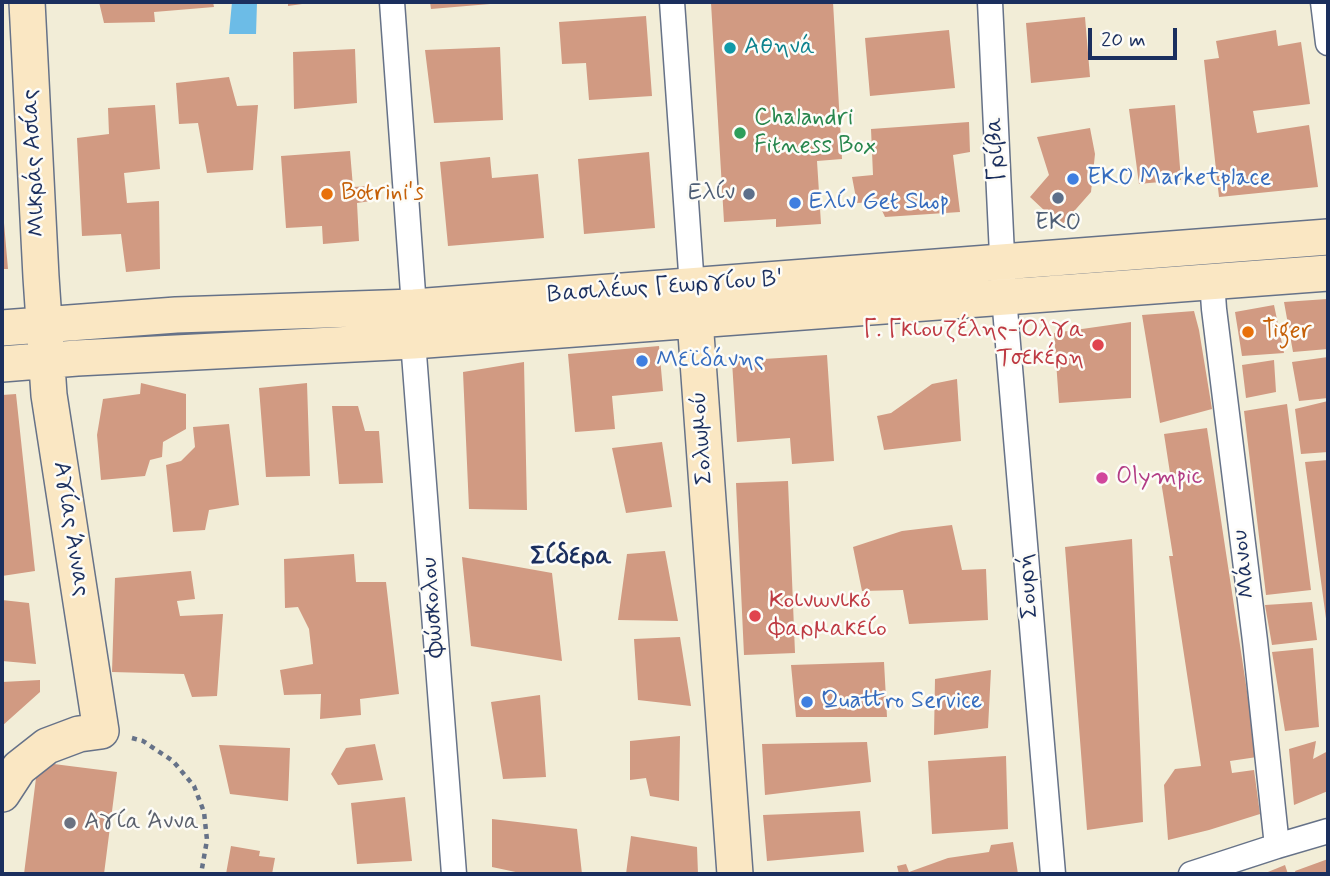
<!DOCTYPE html>
<html>
<head>
<meta charset="utf-8">
<style>
	body { margin:0 }
	#map { position:relative; width:1330px; height:876px; overflow:hidden; background:#f2edd7; font-family:Mynerve,sans-serif }
	canvas { display:block }
	.frame { position:absolute; inset:0; border:4px solid #1b2f5e; pointer-events:none }
	.scale { position:absolute; left:1088px; top:28px; width:89px; height:32px; box-sizing:border-box; border:4px solid #1b2f5e; border-top:0; padding-left:9px; font-size:21px; line-height:24px; white-space:nowrap; color:#1b2f5e; -webkit-text-stroke:5px #fdfcf7; paint-order:stroke }
</style>
</head>
<body>
<div id="map">
<canvas width="1330" height="876"></canvas>
<div class="frame"></div>
<div class="scale">20 m</div>
</div>
<script>
const ctx = document.querySelector('canvas').getContext('2d');
ctx.lineJoin = 'round';
function fill(path, color) {
  ctx.fillStyle = color;
  ctx.fill(path, 'evenodd');
}
function toPath(rows) {
  const path = new Path2D();
  for (const r of rows) {
    path.moveTo(r[0], r[1]);
    for (let i = 2; i < r.length; i += 2) path.lineTo(r[i], r[i + 1]);
  }
  return path;
}
function stroke(path, color, width, dash) {
  ctx.strokeStyle = color;
  ctx.lineWidth = width;
  ctx.lineCap = dash ? 'butt' : 'round';
  ctx.setLineDash(dash || []);
  ctx.stroke(path);
}
function write(font, color, halo, rows, align = 'center') {
  ctx.font = font + ' Mynerve,sans-serif';
  ctx.lineWidth = 5;
  ctx.setLineDash([]);
  ctx.textBaseline = 'middle';
  ctx.strokeStyle = halo;
  ctx.fillStyle = color;
  for (const [text, x, y, turn = 0] of rows) {
    ctx.save();
    ctx.translate(x, y);
    ctx.rotate((+turn || 0) * Math.PI / 180);
    ctx.textAlign = isNaN(turn) ? turn : align;
    if (halo) ctx.strokeText(text, 0, 0);
    ctx.fillText(text, 0, 0);
    ctx.restore();
  }
}
fill(toPath([
	[232,2,257,2,256,34,229,34]
]), '#6cbce7');
fill(toPath([
	[99,2,213,2,214,7,154,12,155,22,104,23],
	[288,2,309,2,309,3,288,6],
	[430,2,490,2,490,4,431,9],
	[726,2,833,2,842,159,817,161,821,224,776,227,776,219,724,222,711,3],
	[646,16,652,96,589,100,586,63,562,64,559,22],
	[1085,17,1090,77,1031,83,1026,23],
	[949,30,955,88,870,96,865,38],
	[1276,30,1278,46,1301,42,1310,104,1253,111,1257,133,1309,125,1318,187,1219,197,1204,60,1219,58,1216,41],
	[500,47,503,120,434,123,425,50],
	[355,49,357,103,294,109,293,52],
	[229,77,237,106,258,105,253,170,207,173,198,123,179,124,176,83],
	[155,105,160,169,124,173,127,203,159,201,160,269,126,272,121,234,82,236,77,138,109,134,108,108],
	[1175,105,1181,180,1139,184,1129,109],
	[969,122,970,152,953,155,960,212,885,217,878,202,857,203,852,177,873,175,871,129],
	[1090,128,1095,154,1091,192,1061,226,1030,197,1049,175,1037,137],
	[350,151,353,187,370,186,371,201,357,203,359,241,323,244,322,226,286,228,281,156],
	[649,152,655,228,584,234,578,159],
	[490,157,492,178,538,174,544,238,448,246,440,162],
	[2,223,4,223,8,269,2,269],
	[1327,299,1328,349,1293,352,1284,302],
	[1274,305,1284,353,1242,356,1235,312],
	[1194,311,1199,330,1212,409,1160,423,1142,315],
	[1131,322,1131,398,1059,403,1054,333],
	[659,346,663,391,612,396,615,429,575,432,568,354],
	[827,355,834,461,792,464,790,438,737,442,732,361],
	[1328,357,1328,398,1299,401,1292,362],
	[1274,360,1276,392,1246,398,1242,365],
	[524,362,527,510,469,509,463,372],
	[957,379,961,441,884,450,877,416,891,413,932,384],
	[141,383,186,394,186,429,163,442,162,457,150,460,145,476,101,480,97,435,103,399,140,394],
	[307,383,310,476,266,477,259,388],
	[16,394,35,571,2,576,2,395],
	[1328,401,1328,452,1301,454,1295,409],
	[1287,404,1311,590,1266,595,1244,411],
	[332,406,358,406,365,431,379,431,383,483,339,484],
	[229,424,239,505,209,510,205,530,173,532,166,465,181,461,195,447,193,427],
	[1207,428,1257,757,1230,761,1232,773,1254,770,1260,814,1209,830,1168,840,1164,785,1175,769,1201,766,1169,556,1173,556,1160,475,1170,473,1164,434],
	[662,442,672,507,626,513,612,448],
	[1328,460,1328,626,1327,626,1305,462],
	[788,481,795,653,744,655,736,483],
	[952,525,962,570,986,569,988,620,909,624,903,590,862,591,853,547,902,531],
	[1132,539,1143,822,1087,830,1065,547],
	[665,551,678,621,618,620,627,554],
	[354,554,356,582,386,582,399,694,360,699,361,715,320,719,321,694,284,695,280,670,313,664,309,629,298,607,285,608,284,559],
	[462,557,552,573,562,661,471,646],
	[191,571,195,599,177,601,180,616,223,614,217,696,192,697,184,674,112,672,115,578],
	[2,600,29,603,36,664,2,661],
	[1312,602,1317,640,1272,645,1265,605],
	[680,637,691,706,638,700,634,639],
	[1313,648,1319,727,1285,731,1272,652],
	[884,662,887,717,796,717,791,665],
	[991,670,988,728,934,735,935,679],
	[40,680,40,692,2,726,2,682],
	[540,695,546,777,503,779,491,702],
	[680,736,679,801,650,796,646,778,630,780,630,741],
	[1316,741,1313,759,1328,751,1328,791,1294,805,1289,749],
	[867,742,871,782,765,795,762,744],
	[375,744,383,780,338,785,331,774,346,748],
	[219,745,290,748,288,801,230,794],
	[1006,756,1008,829,932,834,928,761],
	[38,762,117,772,104,874,24,874],
	[405,797,412,861,357,864,351,803],
	[860,811,864,852,767,861,763,815],
	[492,819,577,829,582,874,525,874,492,867],
	[631,836,697,847,698,874,626,874],
	[1013,842,1018,874,899,874,897,866,906,864,909,872,948,858,989,852,991,845],
	[231,846,260,851,259,856,275,858,272,874,226,874],
	[1328,859,1328,874,1296,874,1295,871],
	[1285,865,1288,874,1263,874]
]), '#d19a82');
const street = toPath([
	[392,2,414,307],
	[672,2,693,301],
	[990,2,1004,297,1053,874],
	[1323,2,1328,43],
	[1212,281,1214,309,1255,641,1277,846],
	[413,341,454,874],
	[1191,874,1277,846,1328,831]
]);
const secondary = toPath([
	[695,320,735,874],
	[2,328,176,315,414,307,1328,237],
	[2,364,77,358,413,341,1328,273],
	[2,794,19,768,47,746,79,734,101,731,49,395,41,277,27,2]
]);
stroke(street, '#667288', 27);
stroke(secondary, '#667288', 38);
stroke(toPath([
	[132,738,143,741,173,761,194,786,204,812,207,840,201,874]
]), '#667288', 4.5, [5, 5]);
stroke(street, '#fff', 24);
stroke(secondary, '#fae7c3', 35);
for (const [x, y, r, color] of [
	[730,48,7,"#0f9aa8"],
	[740,133,7,"#2e9e5b"],
	[1073,179,7,"#3f7fe0"],
	[327,194,7,"#e8710a"],
	[749,194,7,"#5c6f8a"],
	[1058,198,7,"#5c6f8a"],
	[795,203,7,"#3f7fe0"],
	[1248,332,7,"#e8710a"],
	[1098,345,7,"#e0444e"],
	[642,361,7,"#3f7fe0"],
	[1102,478,7,"#d1479c"],
	[755,616,7,"#e0444e"],
	[807,702,7,"#3f7fe0"],
	[70,823,7,"#6b7280"]
]) {
  const dot = new Path2D();
  dot.arc(x, y, r, 0, 2 * Math.PI);
  ctx.fillStyle = color;
  ctx.fill(dot);
  stroke(dot, '#fdfcf7', 2.5);
}
write('24px', '#0d838f', '#fdfcf7', [
	["Αθηνά",744,48]
], 'left');
write('24px', '#27864d', '#fdfcf7', [
	["Chalandri",754,119],
	["Fitness Box",754,147]
], 'left');
write('24px', '#1b2f5e', '#fdfcf7', [
	["Γρίβα",997,149,-93],
	["Μικράς Ασίας",35,163,-93],
	["Βασιλέως Γεωργίου Β'",665,288,-4],
	["Σολωμού",703,438,-94],
	["Αγίας Άννας",70,529,81],
	["Μάνου",1245,564,-97],
	["Σουρή",1029,586,-95],
	["Φώσκολου",434,607,-94]
]);
write('24px', '#366cbe', '#fdfcf7', [
	["EKO Marketplace",1087,179],
	["Ελίν Get Shop",809,203],
	["Μεϊδάνης",656,361],
	["Quattro Service",821,702]
], 'left');
write('24px', '#c56008', '#fdfcf7', [
	["Botrini's",341,194],
	["Tiger",1262,332]
], 'left');
write('24px', '#4e5e75', '#fdfcf7', [
	["Ελίν",735,194],
	["EKO",1058,224,"center"]
], 'right');
write('24px', '#be3a42', '#fdfcf7', [
	["Γ. Γκιουζέλης-Όλγα",1084,331],
	["Τσεκέρη",1084,359],
	["Κοινωνικό",769,602,"left"],
	["Φαρμακείο",769,630,"left"]
], 'right');
write('24px', '#b23c85', '#fdfcf7', [
	["Olympic",1116,478]
], 'left');
write('24px', '#5b616d', '#fdfcf7', [
	["Αγία Άννα",84,823]
], 'left');
write('bold 26px', '#1b2f5e', '#fdfcf7', [
	["Σίδερα",571,558]
]);
</script>
</body>
</html>
